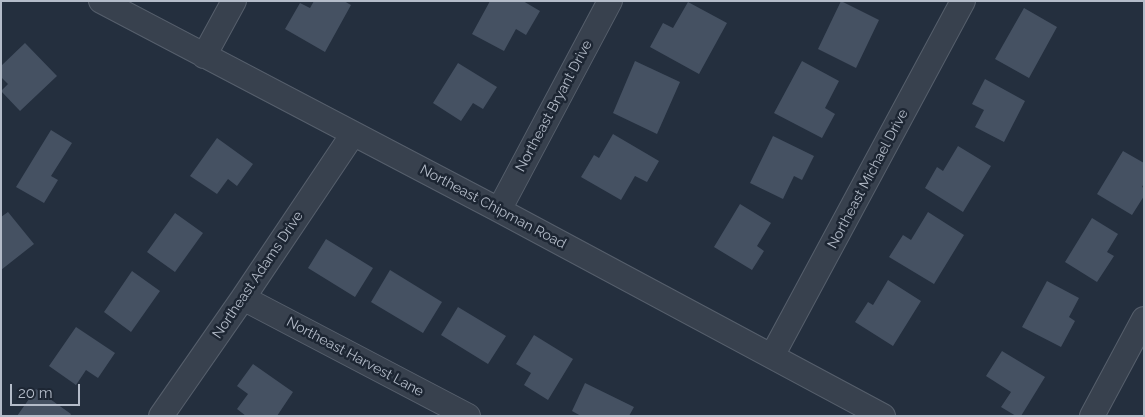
<!DOCTYPE html>
<html>
<head>
<meta charset="utf-8">
<style>
	body { margin:0 }
	#map { position:relative; width:1145px; height:417px; overflow:hidden; background:#242f3e; font-family:Raleway,sans-serif }
	canvas { display:block }
	.frame { position:absolute; inset:0; border:2px solid #b4bcc9; pointer-events:none }
	.scale { position:absolute; left:10px; top:384px; width:70px; height:22px; box-sizing:border-box; border:2px solid #b4bcc9; border-top:0; padding-left:6px; font-size:15px; line-height:18px; white-space:nowrap; color:#b4bcc9; -webkit-text-stroke:4px #1d2633; paint-order:stroke }
</style>
</head>
<body>
<div id="map">
<canvas width="1145" height="417"></canvas>
<div class="frame"></div>
<div class="scale">20 m</div>
</div>
<script>
const ctx = document.querySelector('canvas').getContext('2d');
ctx.lineJoin = 'round';
function fill(path, color) {
  ctx.fillStyle = color;
  ctx.fill(path, 'evenodd');
}
function toPath(rows) {
  const path = new Path2D();
  for (const r of rows) {
    path.moveTo(r[0], r[1]);
    for (let i = 2; i < r.length; i += 2) path.lineTo(r[i], r[i + 1]);
  }
  return path;
}
function stroke(path, color, width, dash) {
  ctx.strokeStyle = color;
  ctx.lineWidth = width;
  ctx.lineCap = dash ? 'butt' : 'round';
  ctx.setLineDash(dash || []);
  ctx.stroke(path);
}
function write(font, color, halo, rows, align = 'center') {
  ctx.font = font + ' Raleway,sans-serif';
  ctx.lineWidth = 5;
  ctx.setLineDash([]);
  ctx.textBaseline = 'middle';
  ctx.strokeStyle = halo;
  ctx.fillStyle = color;
  for (const [text, x, y, turn = 0] of rows) {
    ctx.save();
    ctx.translate(x, y);
    ctx.rotate((+turn || 0) * Math.PI / 180);
    ctx.textAlign = isNaN(turn) ? turn : align;
    if (halo) ctx.strokeText(text, 0, 0);
    ctx.fillText(text, 0, 0);
    ctx.restore();
  }
}
fill(toPath([
	[314,1,344,1,351,5,325,52,285,29,300,3,310,8],
	[490,1,523,1,540,11,526,35,516,29,504,51,472,34],
	[841,1,879,20,856,68,818,49],
	[688,2,727,23,699,74,650,47,663,23,673,28],
	[1024,8,1057,27,1029,78,995,59],
	[25,43,57,76,20,111,1,91,8,84,1,77,1,66],
	[635,61,680,82,657,134,613,113],
	[802,61,839,81,825,108,835,114,822,138,774,113],
	[458,63,497,87,483,109,473,103,461,121,433,103],
	[985,79,1025,101,1004,142,975,127,984,110,972,104],
	[51,130,72,143,51,176,58,180,44,203,16,187],
	[613,134,659,161,647,182,635,176,621,200,581,177,594,155,599,158],
	[773,136,814,156,802,180,794,176,783,199,750,183],
	[217,138,253,164,237,186,228,179,217,194,190,176],
	[958,146,991,166,963,212,925,188,937,167,943,171],
	[1123,151,1144,163,1144,183,1142,187,1144,188,1144,196,1132,215,1097,194],
	[740,204,771,223,757,246,764,251,752,270,714,247],
	[8,212,34,244,1,270,1,217],
	[928,212,964,235,934,284,889,257,903,235,911,240],
	[175,213,203,233,175,272,147,252],
	[1092,218,1118,234,1107,252,1114,256,1097,282,1065,262],
	[326,239,373,268,355,297,308,268],
	[390,270,442,302,423,333,371,302],
	[132,271,160,291,131,332,104,312],
	[888,280,921,301,893,346,855,322,868,302,873,305],
	[1047,281,1079,298,1069,317,1075,321,1061,347,1022,327],
	[458,307,506,336,488,364,441,335],
	[76,327,115,353,98,378,86,370,76,385,49,366],
	[534,335,573,359,548,400,524,385,531,373,516,364],
	[1002,351,1045,377,1021,416,1016,416,1001,407,1011,392,986,376],
	[253,364,293,392,277,416,246,416,237,409,248,394,237,386],
	[585,383,634,407,629,416,581,416,572,411],
	[36,389,71,414,70,416,17,416]
]), '#455162');
const minor = toPath([
	[101,1,499,210,883,416],
	[204,56,234,1],
	[499,210,610,1],
	[243,298,468,416],
	[772,356,963,1],
	[161,416,243,298,353,134],
	[1092,416,1144,319]
]);
stroke(minor, '#565f6c', 26);
stroke(minor, '#38414e', 24);
write('14px', '#b4bcc9', '#1d2633', [
	["Northeast Bryant Drive",554,106,-62],
	["Northeast Michael Drive",868,179,-62],
	["Northeast Chipman Road",493,207,28],
	["Northeast Adams Drive",258,275,-56],
	["Northeast Harvest Lane",355,357,28]
]);
</script>
</body>
</html>
